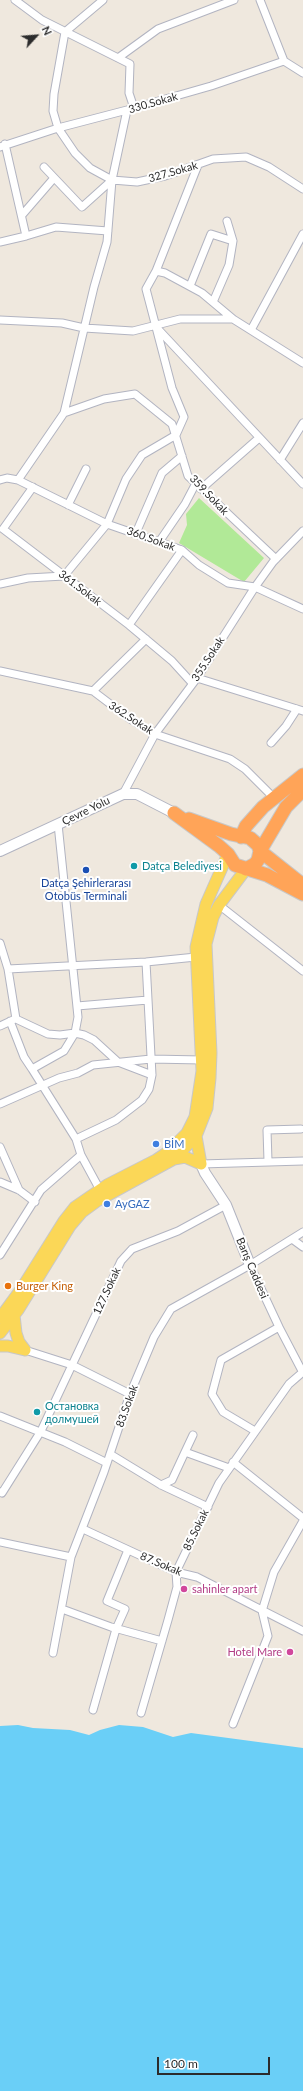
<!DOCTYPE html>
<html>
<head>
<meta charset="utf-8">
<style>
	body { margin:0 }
	#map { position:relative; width:303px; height:2091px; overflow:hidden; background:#efe8de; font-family:Lato,sans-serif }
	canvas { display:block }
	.north { position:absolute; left:16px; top:16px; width:40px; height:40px; -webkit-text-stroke:3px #fff; paint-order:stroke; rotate:64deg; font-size:11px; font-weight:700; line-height:16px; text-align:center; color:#2c2c2c }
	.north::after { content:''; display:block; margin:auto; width:14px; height:18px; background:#2c2c2c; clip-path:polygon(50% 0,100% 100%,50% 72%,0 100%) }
	.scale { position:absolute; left:157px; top:2057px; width:113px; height:18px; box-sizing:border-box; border:2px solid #2c2c2c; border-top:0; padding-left:5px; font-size:12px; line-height:14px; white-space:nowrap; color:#2c2c2c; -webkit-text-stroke:3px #fff; paint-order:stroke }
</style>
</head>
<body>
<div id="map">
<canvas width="303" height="2091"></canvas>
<div class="north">N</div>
<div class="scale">100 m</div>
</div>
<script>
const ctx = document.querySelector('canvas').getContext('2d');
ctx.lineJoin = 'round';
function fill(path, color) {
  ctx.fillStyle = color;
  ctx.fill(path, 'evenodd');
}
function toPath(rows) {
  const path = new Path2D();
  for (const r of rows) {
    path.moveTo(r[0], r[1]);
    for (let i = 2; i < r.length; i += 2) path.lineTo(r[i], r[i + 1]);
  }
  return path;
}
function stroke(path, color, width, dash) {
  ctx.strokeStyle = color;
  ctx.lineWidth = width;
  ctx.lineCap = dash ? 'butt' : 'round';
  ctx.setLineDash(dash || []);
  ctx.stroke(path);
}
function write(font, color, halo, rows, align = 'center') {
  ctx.font = font + ' Lato,sans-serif';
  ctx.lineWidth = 4;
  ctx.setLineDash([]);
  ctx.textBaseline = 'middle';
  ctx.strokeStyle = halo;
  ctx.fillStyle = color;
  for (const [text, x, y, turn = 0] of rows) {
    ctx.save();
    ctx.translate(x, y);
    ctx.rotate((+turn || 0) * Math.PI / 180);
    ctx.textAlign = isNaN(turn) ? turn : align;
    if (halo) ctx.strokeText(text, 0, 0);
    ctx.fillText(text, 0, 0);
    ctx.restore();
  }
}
fill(toPath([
	[199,498,264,558,244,582,179,543,187,525,186,514]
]), '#b1e997');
fill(toPath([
	[18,1725,33,1728,70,1730,89,1735,100,1730,119,1725,143,1727,173,1737,191,1733,303,1748,303,2091,0,2091,0,1726]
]), '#6acff7');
const street = toPath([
	[15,0,42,20,130,64,129,93,134,108],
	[103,0,65,32,54,94,53,111,58,128,75,153,90,168,112,180,137,182,165,176,213,159,246,157,269,167,303,189],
	[260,0,284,61],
	[118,58,158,29,234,0],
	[0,147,58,128,127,110,211,86,284,61,303,73],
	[44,167,82,207,112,180],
	[22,215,54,178],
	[26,236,56,227,108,231],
	[0,242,26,236,5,144],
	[156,271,198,165],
	[190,286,211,234,233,241],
	[213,302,229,265,233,241,227,221],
	[0,320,62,323,84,328,133,331,180,319,233,319,303,363],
	[157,328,303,484],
	[251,330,303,234],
	[64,413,94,287,107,242,112,180,127,110],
	[280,460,303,423],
	[0,480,7,478,18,480,107,524,182,550,199,565,228,583,255,587,303,609],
	[18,480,64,413,104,399,135,394,172,424,188,476,276,559],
	[33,487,3,529,129,625,172,661,192,683],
	[201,489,259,438],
	[68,505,86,469],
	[136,533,162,473,182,456],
	[159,542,185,504,196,483],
	[0,584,28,578,64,576,107,524,126,479,142,455,176,435,184,417,172,388,146,289,156,271,165,273,202,293,233,319],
	[129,625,182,550],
	[0,671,93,691,130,719,155,734,230,759,245,769,273,797],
	[197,678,303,711],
	[93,691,146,639],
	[271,743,286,726,297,709],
	[123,794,155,734,197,678,255,587,273,562,303,531],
	[58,824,78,1017,75,1033,64,1051,32,1069,76,1139,81,1155,100,1190],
	[219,905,303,971],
	[0,943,8,969,16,1019,48,1034,60,1035,75,1033,84,1035,94,1040,118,1062,152,1075],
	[8,969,146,962,196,957],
	[77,1006,148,1000],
	[10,1021,24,1057,32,1069],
	[0,1026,13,1020],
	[0,1104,59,1078,78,1073,93,1065,151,1059,202,1060],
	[76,1139,116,1120,142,1100,149,1089,152,1075,146,962],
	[0,1147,19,1190],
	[268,1161,267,1130,301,1129],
	[201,1164,303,1161],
	[0,1182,19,1190,35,1202],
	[292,1239,303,1247],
	[0,1255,41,1190,81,1155],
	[250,1265,279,1327,303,1373],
	[25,1350,72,1365,130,1394],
	[0,1416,65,1442,107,1463],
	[255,1431,223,1412,212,1394,221,1360,279,1327],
	[193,1435,185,1452,229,1468],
	[110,1454,161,1485,208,1507],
	[233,1462,303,1518],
	[161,1485,172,1480,185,1452],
	[0,1492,2,1493,41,1431,121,1261,132,1249,178,1231,226,1205],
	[83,1529,176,1572,197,1577,303,1631],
	[0,1542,71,1557],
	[62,1609,111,1627,162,1641],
	[53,1653,71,1557,104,1472,130,1394,154,1337,171,1309,250,1265,303,1232],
	[93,1710,116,1629,125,1609,107,1601,128,1550],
	[141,1713,168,1620,177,1587,176,1572,219,1483,289,1384,303,1372],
	[233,1724,268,1636,262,1611,274,1572,303,1521]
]);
const secondary = toPath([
	[0,851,123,794,137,794,174,813],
	[201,1164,205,1173,226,1205,250,1265]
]);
const primary = toPath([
	[196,1136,201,1164],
	[174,1159,185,1157,201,1164],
	[14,1315,16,1333,19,1342,25,1350],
	[0,1318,22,1288,64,1221,75,1207,107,1185,156,1160,168,1152,187,1133,195,1117,202,1071,196,947,206,904,228,854],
	[0,1333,18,1310,70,1226,82,1212,97,1201,174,1159,196,1136,207,1108,210,1078,211,1053,206,944,213,917,219,905,246,869],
	[0,1346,8,1346,25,1350]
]);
const highway = toPath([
	[174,813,219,846,228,854,235,865,267,875,303,894],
	[189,819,231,834,250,838,258,845,260,851,303,885],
	[241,837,246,826,263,807,303,775],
	[246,869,255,864,258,860,260,851,286,807,303,790]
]);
stroke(street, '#b2b4c1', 9);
stroke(secondary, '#b2b4c1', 12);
stroke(primary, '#c8c8c8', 13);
stroke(highway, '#c8c8c8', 15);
stroke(street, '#fff', 7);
stroke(secondary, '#fff', 10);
stroke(primary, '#fbd757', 11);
stroke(highway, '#ffa458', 13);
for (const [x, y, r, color] of [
	[134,866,4,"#0f9aa8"],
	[86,870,4,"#1a4fb4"],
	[156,1144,4,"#3f7fe0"],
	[107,1204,4,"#3f7fe0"],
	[8,1286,4,"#e8710a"],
	[37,1412,4,"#0f9aa8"],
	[184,1589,4,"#d1479c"],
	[290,1652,4,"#d1479c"]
]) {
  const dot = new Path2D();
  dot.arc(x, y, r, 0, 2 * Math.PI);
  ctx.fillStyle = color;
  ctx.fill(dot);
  stroke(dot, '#fff', 1.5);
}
write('11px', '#2c2c2c', '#fff', [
	["330.Sokak",153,103,-16],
	["327.Sokak",173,172,-16],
	["359.Sokak",209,495,46],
	["360.Sokak",151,539,20],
	["361.Sokak",80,588,37],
	["355.Sokak",208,659,-57],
	["362.Sokak",131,718,33],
	["Çevre Yolu",86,811,-26],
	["Barış Caddesi",252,1268,67],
	["127.Sokak",107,1291,-65],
	["83.Sokak",127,1406,-70],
	["85.Sokak",196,1530,-64],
	["87.Sokak",161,1564,23]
]);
write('11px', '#0d838f', '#fff', [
	["Datça Belediyesi",142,866],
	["Остановка",45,1406],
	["долмушей",45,1419]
], 'left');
write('11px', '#164399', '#fff', [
	["Datça Şehirlerarası",86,883],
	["Otobüs Terminali",86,896]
]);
write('11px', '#366cbe', '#fff', [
	["BİM",164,1144],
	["AyGAZ",115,1204]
], 'left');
write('11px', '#c56008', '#fff', [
	["Burger King",16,1286]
], 'left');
write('11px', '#b23c85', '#fff', [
	["sahinler apart",192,1589],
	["Hotel Mare",282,1652,"right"]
], 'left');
</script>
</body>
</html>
